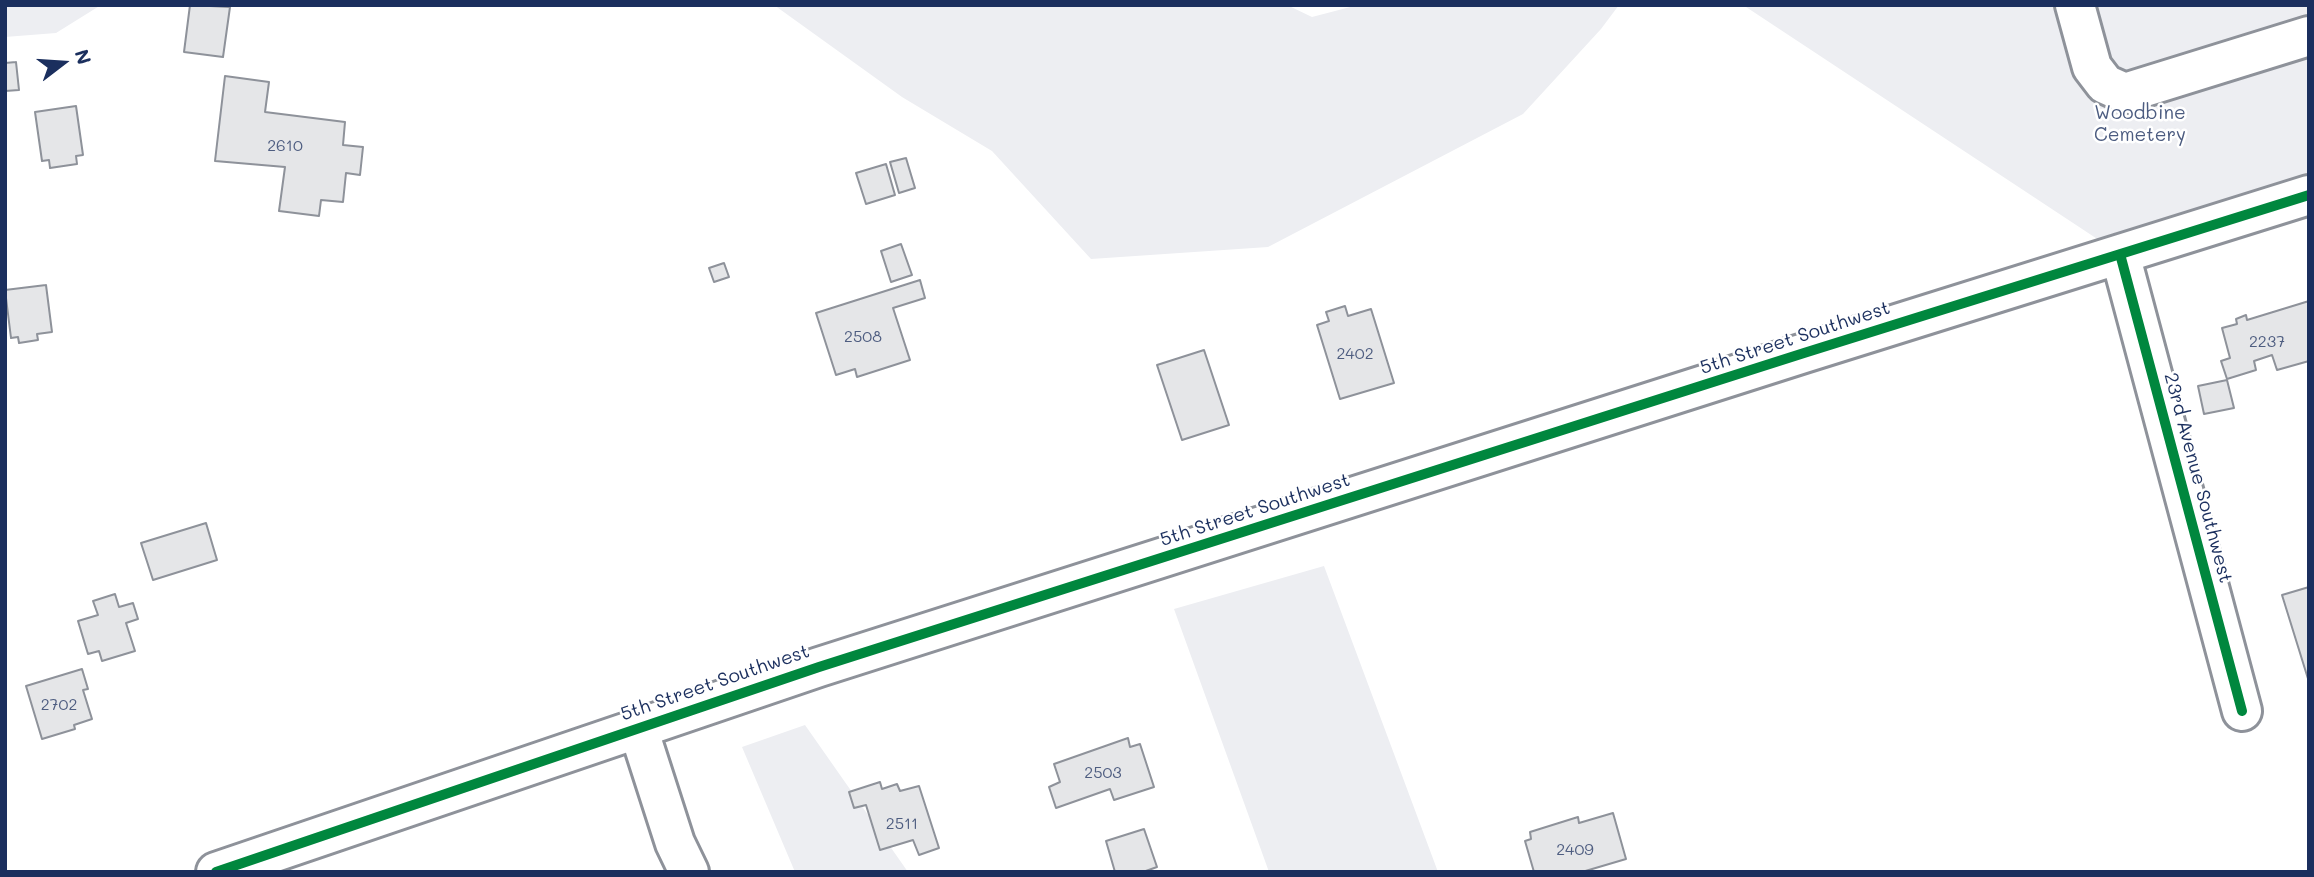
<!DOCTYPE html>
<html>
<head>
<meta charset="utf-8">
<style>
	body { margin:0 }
	#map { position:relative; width:2314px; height:877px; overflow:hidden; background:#fff; font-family:Mali,sans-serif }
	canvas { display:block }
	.frame { position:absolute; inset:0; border:7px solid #1b2f5e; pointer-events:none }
	.north { position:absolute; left:28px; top:28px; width:70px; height:70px; -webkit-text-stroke:5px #fff; paint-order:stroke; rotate:73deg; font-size:19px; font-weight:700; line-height:28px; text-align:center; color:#1b2f5e }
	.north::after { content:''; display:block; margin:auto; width:24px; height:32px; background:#1b2f5e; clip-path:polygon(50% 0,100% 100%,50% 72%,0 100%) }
</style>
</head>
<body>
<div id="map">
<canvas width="2314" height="877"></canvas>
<div class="frame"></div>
<div class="north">N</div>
</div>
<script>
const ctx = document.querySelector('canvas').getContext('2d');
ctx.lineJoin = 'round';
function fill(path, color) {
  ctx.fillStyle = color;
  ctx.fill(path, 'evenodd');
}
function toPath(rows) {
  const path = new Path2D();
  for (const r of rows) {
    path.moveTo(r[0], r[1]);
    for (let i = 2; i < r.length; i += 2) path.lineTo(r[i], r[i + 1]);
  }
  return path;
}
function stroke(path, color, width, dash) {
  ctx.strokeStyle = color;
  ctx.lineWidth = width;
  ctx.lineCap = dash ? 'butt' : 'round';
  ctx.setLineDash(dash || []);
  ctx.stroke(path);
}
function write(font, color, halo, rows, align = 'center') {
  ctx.font = font + ' Mali,sans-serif';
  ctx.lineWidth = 5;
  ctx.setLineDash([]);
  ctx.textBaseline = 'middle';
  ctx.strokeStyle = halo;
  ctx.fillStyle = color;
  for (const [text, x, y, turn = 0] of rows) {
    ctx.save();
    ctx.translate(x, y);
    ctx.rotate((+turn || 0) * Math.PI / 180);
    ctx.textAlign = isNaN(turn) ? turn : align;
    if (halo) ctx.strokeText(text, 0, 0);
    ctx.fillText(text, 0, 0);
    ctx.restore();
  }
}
fill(toPath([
	[5,5,101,5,56,33,5,37],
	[774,5,1287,5,1312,17,1358,5,1619,5,1601,29,1523,114,1268,247,1091,259,992,151,902,97],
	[1743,5,2309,5,2309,195,2120,254],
	[1324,566,1438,872,1269,872,1174,609],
	[805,725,908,872,795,872,742,747]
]), '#edeef2');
const building = toPath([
	[190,5,230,7,223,57,184,52,190,5],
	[16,62,19,90,5,91,5,63,16,62],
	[225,76,269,82,265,112,345,122,343,145,363,147,360,175,346,173,343,202,321,200,319,216,279,211,285,167,215,161,225,76],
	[76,106,83,155,76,156,77,164,50,168,49,160,42,161,35,112,76,106],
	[906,158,915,188,899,193,890,162,906,158],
	[886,164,895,195,866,204,856,173,886,164],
	[901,244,912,275,891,282,881,251,901,244],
	[724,263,729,277,714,282,709,268,724,263],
	[920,280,925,298,893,308,910,360,857,377,855,369,836,375,816,313,920,280],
	[46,285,52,332,37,334,38,340,19,343,18,337,11,338,5,290,46,285],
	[2309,301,2309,361,2277,370,2272,355,2254,361,2256,370,2227,379,2221,361,2230,358,2222,328,2237,324,2236,319,2246,315,2247,320,2309,301],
	[1345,306,1348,316,1371,309,1394,383,1340,399,1317,325,1329,321,1326,312,1345,306],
	[1204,350,1229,425,1182,440,1157,365,1204,350],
	[2227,380,2234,408,2204,414,2198,386,2227,380],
	[206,523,217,560,153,580,141,543,206,523],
	[2309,587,2309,682,2282,595,2309,587],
	[115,594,119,607,133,603,138,619,126,623,135,651,102,661,99,651,88,654,78,621,98,615,93,601,115,594],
	[82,669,88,689,83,690,92,719,74,725,75,729,42,739,26,686,82,669],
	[1128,738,1130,747,1140,744,1154,787,1114,800,1110,789,1056,808,1049,787,1060,782,1054,764,1128,738],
	[880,782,882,789,897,784,900,791,919,786,939,848,919,855,913,840,880,850,866,805,854,808,849,792,880,782],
	[1613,813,1626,859,1582,872,1534,872,1525,841,1531,839,1530,832,1578,817,1579,823,1613,813],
	[1144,829,1157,867,1143,872,1115,872,1106,841,1144,829]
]);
fill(building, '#e5e6e8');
stroke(building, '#8e929a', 2);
const minor = toPath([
	[2075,5,2092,67,2105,84,2125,93,2309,36],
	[2120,254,2242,711],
	[638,728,675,843,689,872],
	[216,872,819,667,1804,353,2309,195]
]);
stroke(minor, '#8e929a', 44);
stroke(minor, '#fff', 38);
stroke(toPath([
	[2120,254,2242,711],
	[216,872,819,667,1804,353,2309,195]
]), '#00873e', 10);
write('16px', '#4e5d80', null, [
	["2610",285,146],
	["2508",863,337],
	["2237",2267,342],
	["2402",1355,354],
	["2702",59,705],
	["2503",1103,773],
	["2511",902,824],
	["2409",1575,850]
]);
write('19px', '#4c5c80', '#fff', [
	["Woodbine",2140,113],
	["Cemetery",2140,135]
]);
write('19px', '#1b2f5e', '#fff', [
	["5th Street Southwest",1795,338,-18],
	["23rd Avenue Southwest",2198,478,75],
	["5th Street Southwest",1255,510,-18],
	["5th Street Southwest",715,683,-19]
]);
</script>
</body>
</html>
